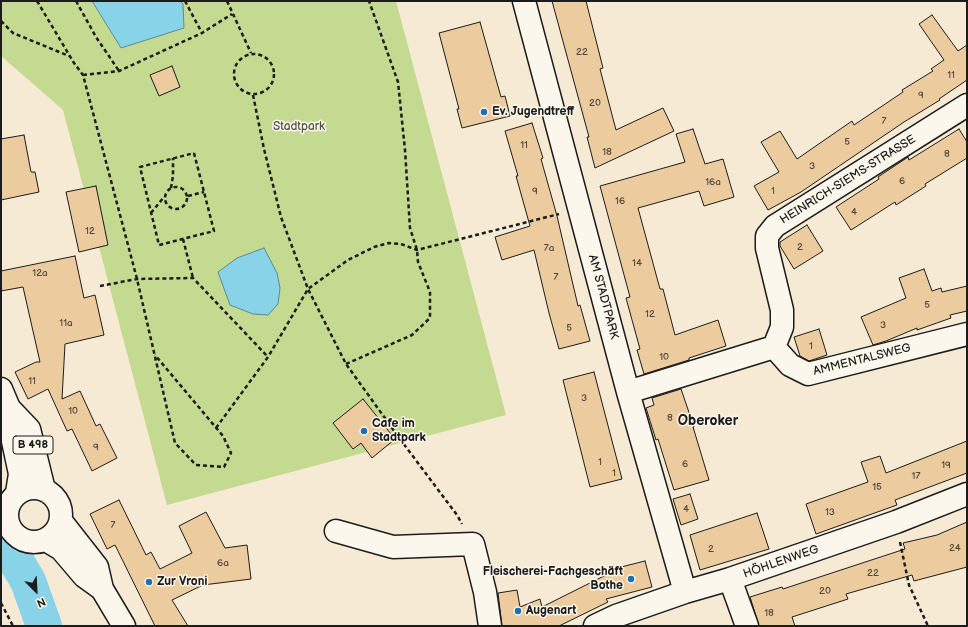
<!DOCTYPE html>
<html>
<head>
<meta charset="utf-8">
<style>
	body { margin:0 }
	#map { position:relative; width:968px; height:627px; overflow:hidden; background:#f6ead5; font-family:"Balsamiq Sans",sans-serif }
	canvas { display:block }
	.frame { position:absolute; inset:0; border:2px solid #1c1c1c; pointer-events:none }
	.north { position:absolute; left:16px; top:571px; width:40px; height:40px; -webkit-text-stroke:3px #fbf7ec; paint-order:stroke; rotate:156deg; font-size:11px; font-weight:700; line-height:16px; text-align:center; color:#1c1c1c }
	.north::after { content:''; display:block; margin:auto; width:14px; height:18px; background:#1c1c1c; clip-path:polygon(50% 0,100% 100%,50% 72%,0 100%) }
</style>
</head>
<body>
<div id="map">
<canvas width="968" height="627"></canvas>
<div class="frame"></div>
<div class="north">N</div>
</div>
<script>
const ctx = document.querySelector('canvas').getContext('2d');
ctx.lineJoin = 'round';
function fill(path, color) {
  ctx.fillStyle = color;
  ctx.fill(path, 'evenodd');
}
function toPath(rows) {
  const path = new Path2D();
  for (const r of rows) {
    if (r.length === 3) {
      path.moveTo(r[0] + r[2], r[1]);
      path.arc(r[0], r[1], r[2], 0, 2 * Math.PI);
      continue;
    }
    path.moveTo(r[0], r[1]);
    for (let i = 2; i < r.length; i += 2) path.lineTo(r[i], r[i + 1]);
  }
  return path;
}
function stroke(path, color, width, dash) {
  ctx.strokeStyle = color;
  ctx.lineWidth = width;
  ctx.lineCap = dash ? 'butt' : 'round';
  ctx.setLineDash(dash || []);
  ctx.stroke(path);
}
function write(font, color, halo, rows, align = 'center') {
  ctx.font = font + ' "Balsamiq Sans",sans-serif';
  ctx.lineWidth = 3;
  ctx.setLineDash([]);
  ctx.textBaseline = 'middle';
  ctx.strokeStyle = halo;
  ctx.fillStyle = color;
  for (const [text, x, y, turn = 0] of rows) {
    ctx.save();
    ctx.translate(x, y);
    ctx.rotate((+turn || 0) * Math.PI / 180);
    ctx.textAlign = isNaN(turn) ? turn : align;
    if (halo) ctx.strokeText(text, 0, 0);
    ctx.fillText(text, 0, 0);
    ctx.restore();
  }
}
fill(toPath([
	[1,1,92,1,121,48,183,4,180,1,396,1,506,415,167,505,63,110,1,56]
]), '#c4da90');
const water = toPath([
	[92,1,180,1,183,4,184,28,121,48,92,1],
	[264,248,277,273,280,288,278,304,268,315,253,314,230,305,218,272,237,258,264,248]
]);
fill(water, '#88d3e8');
stroke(water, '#5d8a96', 1);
stroke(toPath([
	[1,536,28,581,44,626]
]), '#88d3e8', 36);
const building = toPath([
	[552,1,586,1,603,68,600,69,616,130,663,108,674,131,595,168,587,137,589,137,552,1],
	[932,15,958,51,967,45,967,80,939,99,940,100,904,122,801,192,768,210,754,186,779,172,761,142,780,131,797,159,852,121,854,125,903,92,902,90,933,71,931,69,944,60,919,24,932,15],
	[480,22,501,97,505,96,510,116,462,128,457,109,459,109,439,33,480,22],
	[172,66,180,87,159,96,150,75,172,66],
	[532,123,543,158,541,159,557,216,578,306,580,305,590,341,559,349,549,313,534,250,502,260,495,237,530,226,516,176,518,176,505,131,532,123],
	[693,129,705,164,723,159,734,197,704,206,699,191,638,208,660,289,663,289,675,335,718,320,726,346,689,358,689,360,644,374,637,350,640,349,626,298,630,297,600,186,685,162,676,134,693,129],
	[959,129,967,142,967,158,925,184,926,186,896,205,895,202,851,230,836,207,879,179,878,177,908,157,909,160,959,129],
	[24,135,31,172,35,172,39,192,1,200,1,139,24,135],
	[96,186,108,245,79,252,66,192,96,186],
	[807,225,823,251,794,269,780,246,780,242,807,225],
	[75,256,84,298,95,295,104,335,65,344,62,399,80,391,96,426,100,424,117,458,92,471,72,429,67,431,48,389,28,399,15,372,36,362,40,362,23,287,1,291,1,271,75,256],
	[924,269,932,291,941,288,942,292,967,286,967,311,950,315,951,318,917,330,917,328,886,341,873,345,861,317,906,298,899,278,924,269],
	[819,329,827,355,809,361,800,356,794,337,819,329],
	[594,372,622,479,590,487,563,380,594,372],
	[681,389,694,427,693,427,709,480,674,490,658,439,656,440,646,408,654,405,652,398,681,389],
	[363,399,395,439,372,458,361,443,353,449,333,423,363,399],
	[967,441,967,473,895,500,897,505,816,534,806,504,868,482,861,462,880,456,886,473,967,441],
	[690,494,698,519,681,525,673,499,690,494],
	[119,500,146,555,151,552,160,569,192,553,179,526,206,512,225,548,247,545,251,579,203,585,172,600,188,626,155,626,115,545,107,549,90,514,119,500],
	[757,513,769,549,700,570,690,535,757,513],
	[967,522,967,567,914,581,912,575,846,594,848,599,792,617,795,626,759,626,750,597,782,587,783,589,905,549,903,543,937,535,967,522],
	[645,561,652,587,606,599,608,602,559,626,502,626,498,593,517,590,520,607,540,599,542,607,610,573,609,570,645,561]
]);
fill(building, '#eccb9e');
stroke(building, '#1c1c1c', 1);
const minor = toPath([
	[524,1,628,392,685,592],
	[774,347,782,327,782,310,767,248,767,236,775,226,967,105],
	[628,392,774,347,790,365,808,374,967,334],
	[336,531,393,547,473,544,485,592,490,626],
	[730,579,747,626],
	[595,626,616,616,685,592,730,579,896,522,967,494]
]);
const major = toPath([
	[1,389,9,408,29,429,44,490],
	[9,408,10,427,20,474,17,493],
	[34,515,27],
	[61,521,97,567,102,589,124,626],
	[46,540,61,549,84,576,102,589]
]);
stroke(minor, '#1c1c1c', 25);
stroke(major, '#1c1c1c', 25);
stroke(toPath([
	[37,1,74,63,83,75,137,279,175,443,196,465,224,467,231,453,223,436,155,355],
	[76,1,96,37,119,71],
	[185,1,202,33],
	[227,1,251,53],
	[1,21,13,33,69,56],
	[254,74,20],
	[83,75,119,71,202,33,232,14],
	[253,95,264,149,281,217,308,289,346,364,400,439,457,515,462,524],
	[194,153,214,231,159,245,140,167,194,153],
	[176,198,11],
	[171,188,173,176,173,158],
	[188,196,204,192],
	[151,213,164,197],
	[183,239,193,278],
	[100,286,137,279,193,278,268,357],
	[346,364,412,335,430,318,430,292,418,262,417,250,410,228,405,150,398,82,369,1],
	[216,428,268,357,308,289,348,260,374,247,389,243,401,244,417,250,559,214],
	[900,542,909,585,928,626],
	[1,603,13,626]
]), '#1c1c1c', 2.5, [4, 3]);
stroke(minor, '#fbf7ec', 22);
stroke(major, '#fbf7ec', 22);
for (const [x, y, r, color] of [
	[484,112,4,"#1f6fb2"],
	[364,431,4,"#1f6fb2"],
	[631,579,4,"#1f6fb2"],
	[149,582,4,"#1f6fb2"],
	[518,611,4,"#1f6fb2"]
]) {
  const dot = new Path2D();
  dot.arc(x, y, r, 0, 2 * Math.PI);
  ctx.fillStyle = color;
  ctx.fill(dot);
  stroke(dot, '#fbf7ec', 1.5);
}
write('10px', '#50483c', null, [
	["22",582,52],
	["11",951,75],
	["9",921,95],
	["20",595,103],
	["7",884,121],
	["5",847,142],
	["11",524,145],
	["18",607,152],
	["8",947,154],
	["3",812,166],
	["6",902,181],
	["16a",713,182],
	["9",535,191],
	["1",773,191],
	["16",620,201],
	["4",854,212],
	["12",90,231],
	["2",800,247],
	["7a",549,248],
	["14",637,263],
	["12a",40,273],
	["7",556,277],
	["5",927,305],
	["12",650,314],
	["11a",66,323],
	["3",883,325],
	["5",569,328],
	["1",811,346],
	["10",664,357],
	["11",32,381],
	["3",584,398],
	["10",73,411],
	["8",670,418],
	["9",96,447],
	["1",600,462],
	["6",685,464],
	["19",946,465],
	["1",614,473],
	["17",916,476],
	["15",877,487],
	["4",686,509],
	["13",830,512],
	["7",113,525],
	["24",955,548],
	["2",711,549],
	["6a",223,563],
	["22",873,573],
	["20",825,591],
	["18",769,613]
]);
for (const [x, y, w] of [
	[33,445,40]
]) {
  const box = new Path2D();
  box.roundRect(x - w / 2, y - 9, w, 18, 3);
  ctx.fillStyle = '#fbf7ec';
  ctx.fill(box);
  stroke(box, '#1c1c1c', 1);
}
write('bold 11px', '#1c1c1c', null, [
	["B 498",33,445]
]);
write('bold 12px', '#1c1c1c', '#fbf7ec', [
	["Ev. Jugendtreff",492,112],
	["Cafe im",372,424],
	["Stadtpark",372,438],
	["Fleischerei-Fachgeschäft",623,572,"right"],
	["Bothe",623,586,"right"],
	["Zur Vroni",157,582],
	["Augenart",526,611]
], 'left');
write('12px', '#4e553f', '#fbf7ec', [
	["Stadtpark",299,127]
]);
write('12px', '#1c1c1c', '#fbf7ec', [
	["HEINRICH-SIEMS-STRASSE",848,180,-32],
	["AM STADTPARK",603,297,75],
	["AMMENTALSWEG",862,360,-14],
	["HÖHLENWEG",781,562,-19]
]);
write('bold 14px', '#1c1c1c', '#fbf7ec', [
	["Oberoker",708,421]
]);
</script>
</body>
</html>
